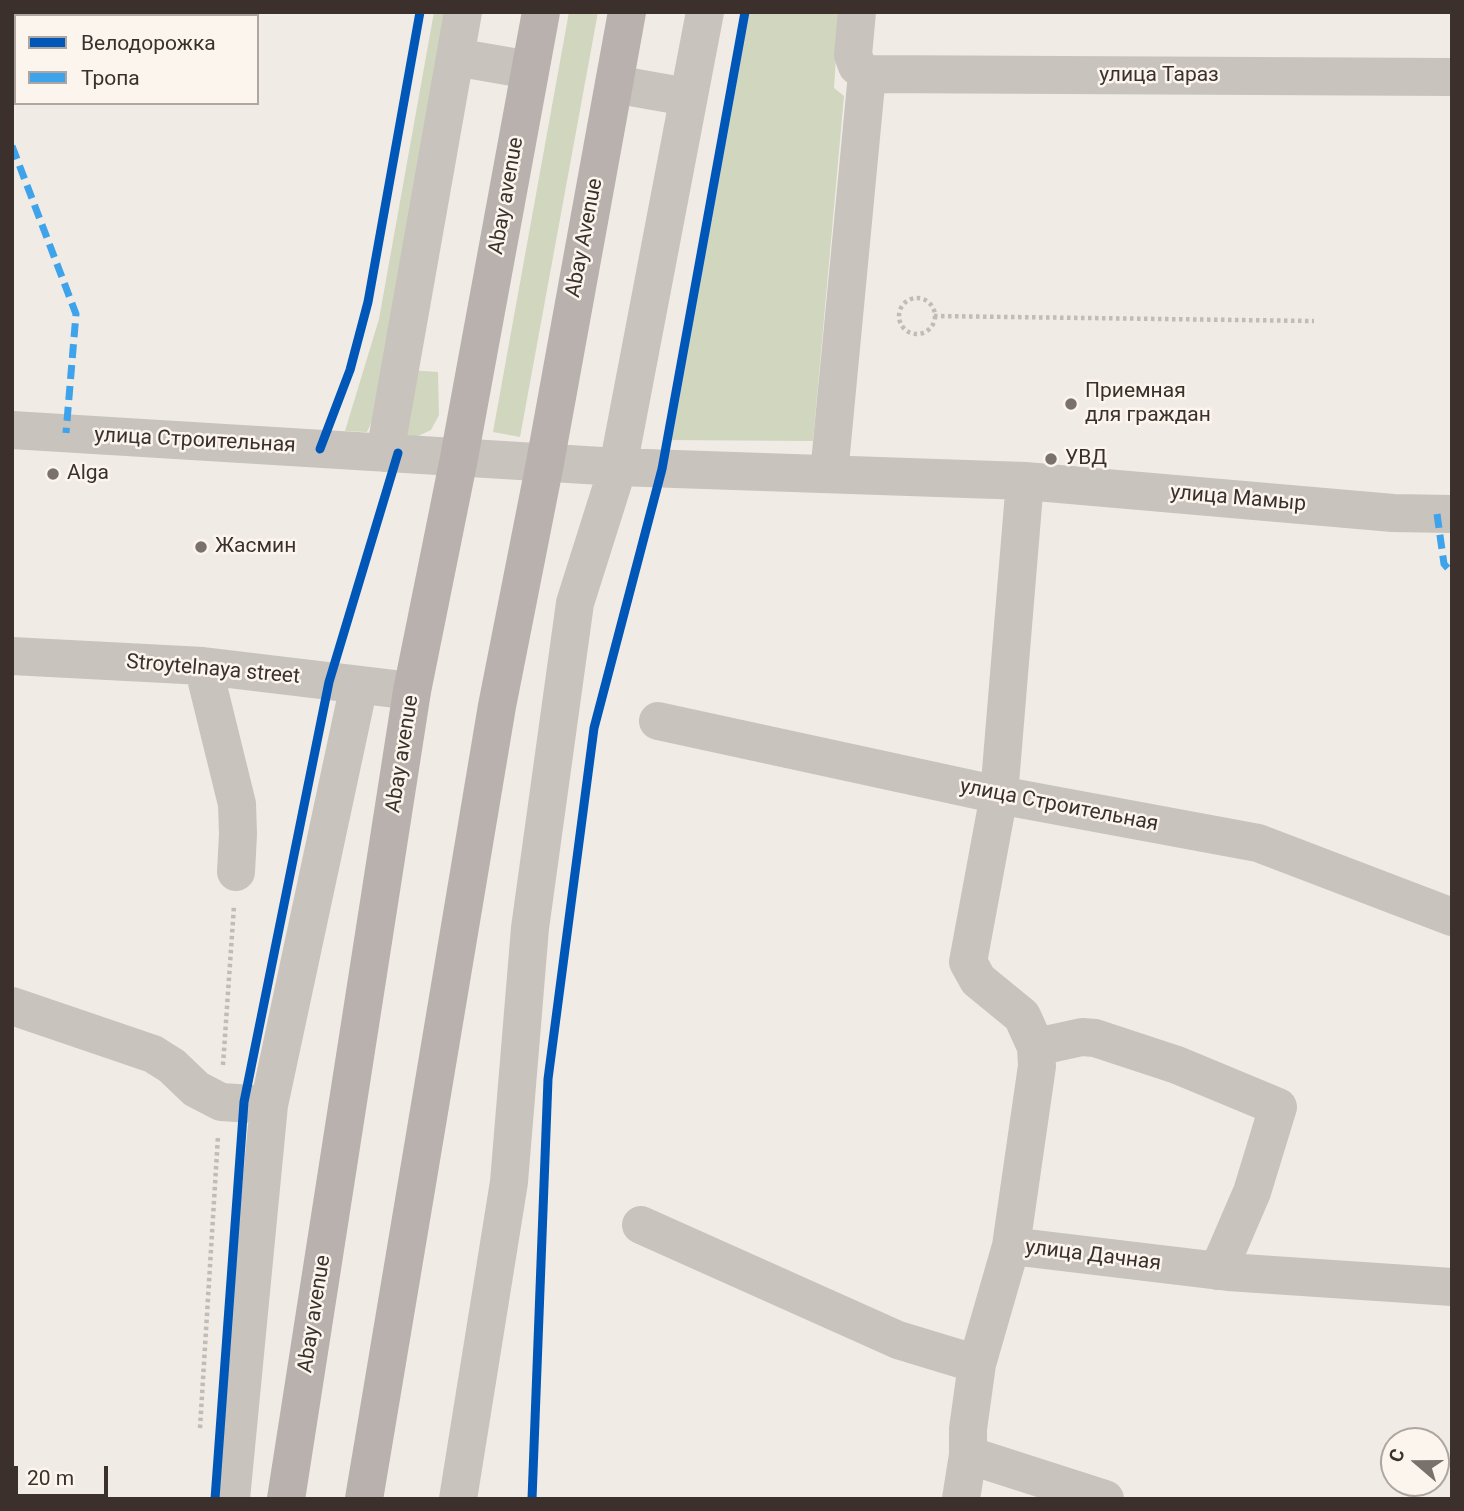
<!DOCTYPE html>
<html>
<head>
<meta charset="utf-8">
<style>
	body { margin:0 }
	#map { position:relative; width:1464px; height:1511px; overflow:hidden; background:#f0ebe5; font-family:Roboto,sans-serif }
	canvas { display:block }
	.frame { position:absolute; inset:0; border:14px solid #3b302b; pointer-events:none }
	.legend { position:absolute; left:14px; top:14px; width:245px; height:91px; box-sizing:border-box; background:#fbf5ee; border:2px solid #aea6a0; margin:0; padding:9px 12px; list-style:none; font-size:21px; color:#3b302b }
	.legend li { display:flex; align-items:center; gap:14px; height:35px }
	.legend b { width:35px; border:2px solid #aea6a0 }
	.north { position:absolute; left:1380px; top:1427px; width:70px; height:70px; box-sizing:border-box; background:#fbf5ee; border:2px solid #aea6a0; border-radius:50%; rotate:290deg; font-size:19px; font-weight:700; line-height:28px; text-align:center; color:#3b302b }
	.north::after { content:''; display:block; margin:auto; width:24px; height:32px; background:#7a716c; clip-path:polygon(50% 0,100% 100%,50% 72%,0 100%) }
	.scale { position:absolute; left:14px; top:1466px; width:94px; height:32px; box-sizing:border-box; border:4px solid #3b302b; border-top:0; padding-left:9px; font-size:21px; line-height:24px; white-space:nowrap; color:#3b302b; -webkit-text-stroke:5px #fbf5ee; paint-order:stroke }
</style>
</head>
<body>
<div id="map">
<canvas width="1464" height="1511"></canvas>
<div class="frame"></div>
<ul class="legend">
<li><b style="height:9px;background:#0057b8"></b>Велодорожка</li>
<li><b style="height:9px;background:#3fa3eb"></b>Тропа</li>
</ul>
<div class="north">С</div>
<div class="scale">20 m</div>
</div>
<script>
const ctx = document.querySelector('canvas').getContext('2d');
ctx.lineJoin = 'round';
function fill(path, color) {
  ctx.fillStyle = color;
  ctx.fill(path, 'evenodd');
}
function toPath(rows) {
  const path = new Path2D();
  for (const r of rows) {
    if (r.length === 3) {
      path.moveTo(r[0] + r[2], r[1]);
      path.arc(r[0], r[1], r[2], 0, 2 * Math.PI);
      continue;
    }
    path.moveTo(r[0], r[1]);
    for (let i = 2; i < r.length; i += 2) path.lineTo(r[i], r[i + 1]);
  }
  return path;
}
function stroke(path, color, width, dash) {
  ctx.strokeStyle = color;
  ctx.lineWidth = width;
  ctx.lineCap = dash ? 'butt' : 'round';
  ctx.setLineDash(dash || []);
  ctx.stroke(path);
}
function write(font, color, halo, rows, align = 'center') {
  ctx.font = font + ' Roboto,sans-serif';
  ctx.lineWidth = 5;
  ctx.setLineDash([]);
  ctx.textBaseline = 'middle';
  ctx.strokeStyle = halo;
  ctx.fillStyle = color;
  for (const [text, x, y, turn = 0] of rows) {
    ctx.save();
    ctx.translate(x, y);
    ctx.rotate((+turn || 0) * Math.PI / 180);
    ctx.textAlign = isNaN(turn) ? turn : align;
    if (halo) ctx.strokeText(text, 0, 0);
    ctx.fillText(text, 0, 0);
    ctx.restore();
  }
}
fill(toPath([
	[434,12,449,12,386,390,367,432,345,431,379,319],
	[569,12,598,12,520,437,493,432],
	[745,12,839,12,834,88,844,96,813,441,667,440],
	[409,370,438,372,439,415,431,430,414,438,399,436]
]), '#d1d6bf');
stroke(toPath([
	[917,316,18],
	[934,316,1314,321],
	[223,1065,234,906],
	[200,1428,218,1136]
]), '#c2bbb6', 4.5, [3.5, 3.5]);
stroke(toPath([
	[857,12,853,55,857,66,867,74],
	[455,57,530,70],
	[867,74,1452,77],
	[614,84,687,97],
	[12,430,618,467,1025,481,1393,513,1452,514],
	[385,453,463,12],
	[829,474,867,74],
	[12,656,203,666,412,691],
	[203,666,237,804,238,834,236,872],
	[658,721,999,795,1258,843,1452,917],
	[12,1006,153,1054,172,1066,196,1089,221,1102,269,1105],
	[1036,1047,1082,1037,1095,1038,1177,1065,1278,1107,1252,1192,1218,1271],
	[641,1225,898,1340,977,1364],
	[1011,1246,1228,1272,1452,1287],
	[968,1455,1105,1499],
	[231,1499,269,1105,359,685],
	[458,1499,509,1182,530,928,575,603,618,467,705,12],
	[961,1499,968,1455,968,1429,977,1364,1011,1246,1037,1066,1036,1047,1022,1016,978,980,968,962,999,795,1025,481]
]), '#c9c3be', 38);
stroke(toPath([
	[286,1499,412,691,459,458,541,12],
	[364,1499,497,706,545,463,627,12]
]), '#b8b1ad', 38);
stroke(toPath([
	[12,146,76,314,66,433],
	[1437,514,1444,564,1452,573]
]), '#3fa3eb', 7, [14, 7]);
stroke(toPath([
	[320,449,350,370,368,302,420,12],
	[215,1499,244,1102,329,682,398,453],
	[532,1499,548,1079,594,728,662,469,745,12]
]), '#0057b8', 9);
for (const [x, y, r, color] of [
	[1071,404,7,"#7a716c"],
	[1051,459,7,"#7a716c"],
	[53,474,7,"#7a716c"],
	[201,547,7,"#7a716c"]
]) {
  const dot = new Path2D();
  dot.arc(x, y, r, 0, 2 * Math.PI);
  ctx.fillStyle = color;
  ctx.fill(dot);
  stroke(dot, '#fbf5ee', 2.5);
}
write('21px', '#3b302b', '#fbf5ee', [
	["улица Тараз",1159,76],
	["Abay avenue",507,196,-80],
	["Abay Avenue",585,238,-79],
	["улица Строительная",195,441,3],
	["улица Мамыр",1238,499,5],
	["Stroytelnaya street",213,670,5],
	["Abay avenue",403,754,-81],
	["улица Строительная",1059,806,11],
	["улица Дачная",1093,1256,7],
	["Abay avenue",315,1314,-81]
]);
write('21px', '#3b302b', '#fbf5ee', [
	["Приемная",1085,392],
	["для граждан",1085,416],
	["УВД",1065,459],
	["Alga",67,474],
	["Жасмин",215,547]
], 'left');
</script>
</body>
</html>
